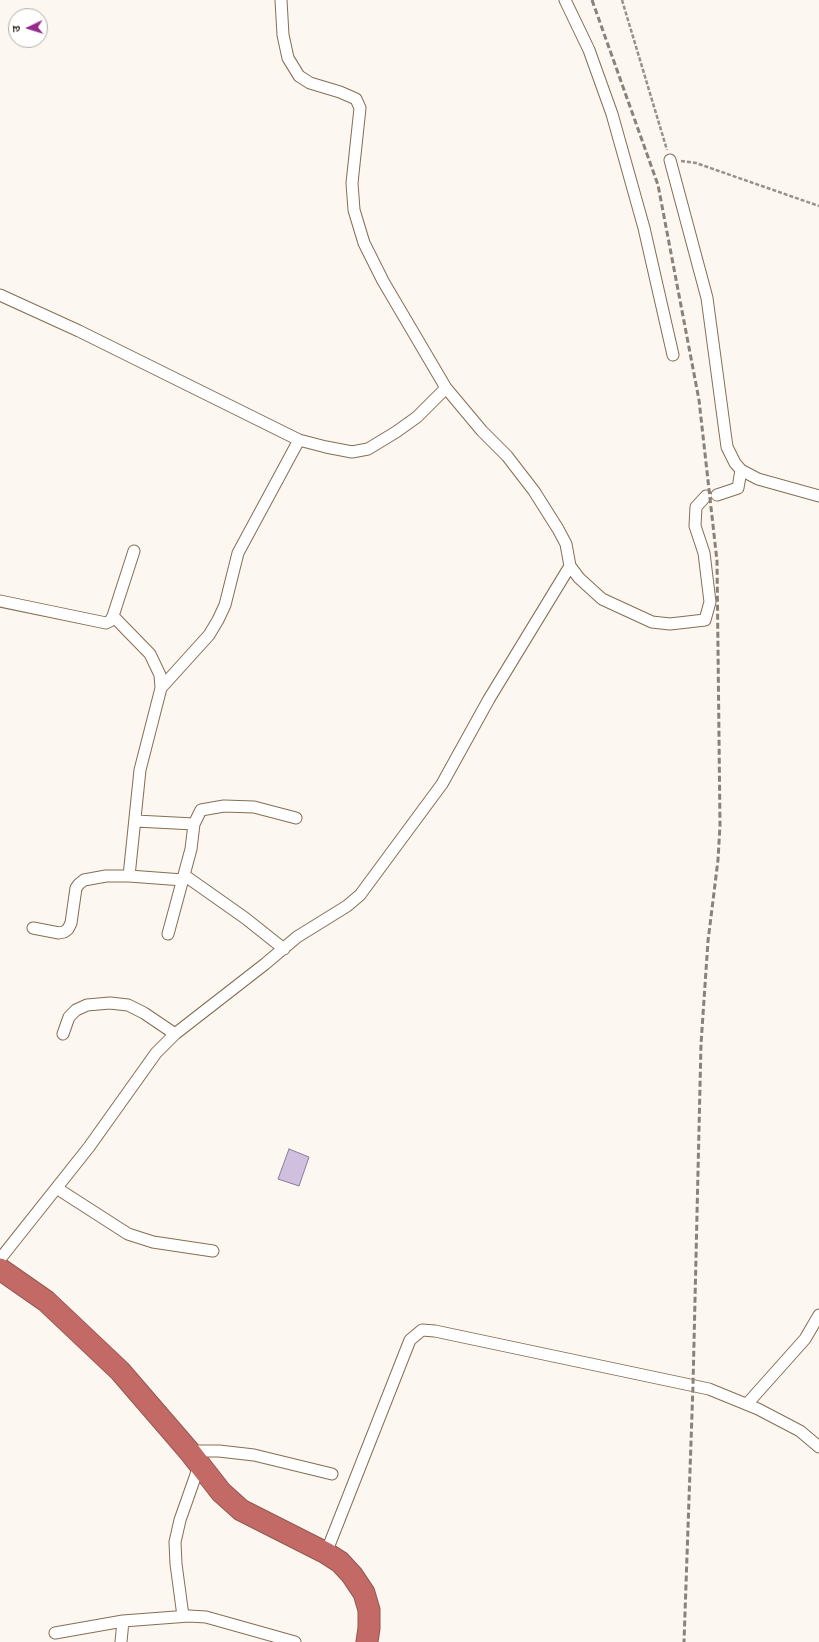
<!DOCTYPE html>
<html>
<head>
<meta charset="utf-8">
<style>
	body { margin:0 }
	#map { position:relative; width:819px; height:1642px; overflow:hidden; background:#fcf7f1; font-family:"Nunito Sans","Noto Sans Devanagari",sans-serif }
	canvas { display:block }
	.north { position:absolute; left:8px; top:8px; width:40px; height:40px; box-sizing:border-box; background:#fff; border:1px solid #b2aea9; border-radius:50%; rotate:266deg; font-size:11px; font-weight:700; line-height:16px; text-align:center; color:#3f3529 }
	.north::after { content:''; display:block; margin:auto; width:14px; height:18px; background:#962a8c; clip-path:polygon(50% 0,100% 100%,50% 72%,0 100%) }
</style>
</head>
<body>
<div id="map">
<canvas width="819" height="1642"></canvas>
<div class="north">उ</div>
</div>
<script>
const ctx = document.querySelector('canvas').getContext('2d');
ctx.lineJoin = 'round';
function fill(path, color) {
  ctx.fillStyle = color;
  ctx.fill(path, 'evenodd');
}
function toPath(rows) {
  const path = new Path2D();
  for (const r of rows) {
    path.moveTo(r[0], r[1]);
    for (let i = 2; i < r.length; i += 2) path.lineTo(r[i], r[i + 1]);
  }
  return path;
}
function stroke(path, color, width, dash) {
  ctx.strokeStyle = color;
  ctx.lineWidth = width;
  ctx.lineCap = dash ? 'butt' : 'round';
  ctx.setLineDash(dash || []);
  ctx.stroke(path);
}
const building = toPath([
	[289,1149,309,1157,299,1186,278,1179,289,1149]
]);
fill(building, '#d1bfe0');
stroke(building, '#8b7b99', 1);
const street = toPath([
	[281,0,283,35,288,58,299,76,310,83,340,92,356,99,360,108,352,183,354,210,364,243,383,281,446,388,482,431,507,456,534,491,558,529,566,544,570,566,579,578,602,599,652,622,670,624,705,620,710,602,704,553,695,526,696,507,706,496],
	[565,0,589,50,612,114,644,228,673,355],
	[670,160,707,298,727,447,735,463,741,470,758,479,819,496],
	[0,295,79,331,299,440,326,447,352,452,368,449,396,432,417,417,446,388],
	[717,495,738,488,741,470],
	[0,601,106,623,110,621,113,616,134,551],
	[113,616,150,654,160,675,161,688,140,770,129,876],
	[161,688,209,635,218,620,225,605,238,553,299,440],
	[136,821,194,824,191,849,168,934],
	[194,824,201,810,224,806,254,807,296,818],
	[184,875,245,918,284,949],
	[33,928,59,933,64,932,68,929,71,923,76,888,79,884,84,880,106,876,129,876,183,880],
	[63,1034,69,1017,76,1010,87,1005,110,1003,128,1005,144,1013,175,1034],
	[58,1189,128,1234,153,1242,213,1251],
	[0,1259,89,1147,156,1053,175,1034,265,964,297,937,347,906,360,895,442,784,489,699,570,566],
	[747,1404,805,1339,819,1315],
	[189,1451,219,1451,254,1455,332,1474],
	[326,1553,410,1340,422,1330,435,1331,709,1389,758,1409,800,1431,819,1447],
	[183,1616,176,1564,175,1542,180,1520,199,1466],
	[55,1633,123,1621,189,1616,206,1617,295,1642],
	[121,1642,123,1621]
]);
const highway = toPath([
	[0,1269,46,1301,120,1371,189,1451,221,1492,241,1510,326,1553,340,1562,352,1575,364,1593,369,1610,369,1628,367,1642]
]);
stroke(street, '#856e53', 13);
stroke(highway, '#955751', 23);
stroke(toPath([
	[622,0,667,150],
	[681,161,696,163,819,206]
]), '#989188', 2.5, [4, 2]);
stroke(street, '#fff', 11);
stroke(highway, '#c36a67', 21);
stroke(toPath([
	[592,0,658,185,699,400,717,561,720,825,718,860,708,941,701,1044,693,1385,684,1642]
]), '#8a8278', 3, [6, 3]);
</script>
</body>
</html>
